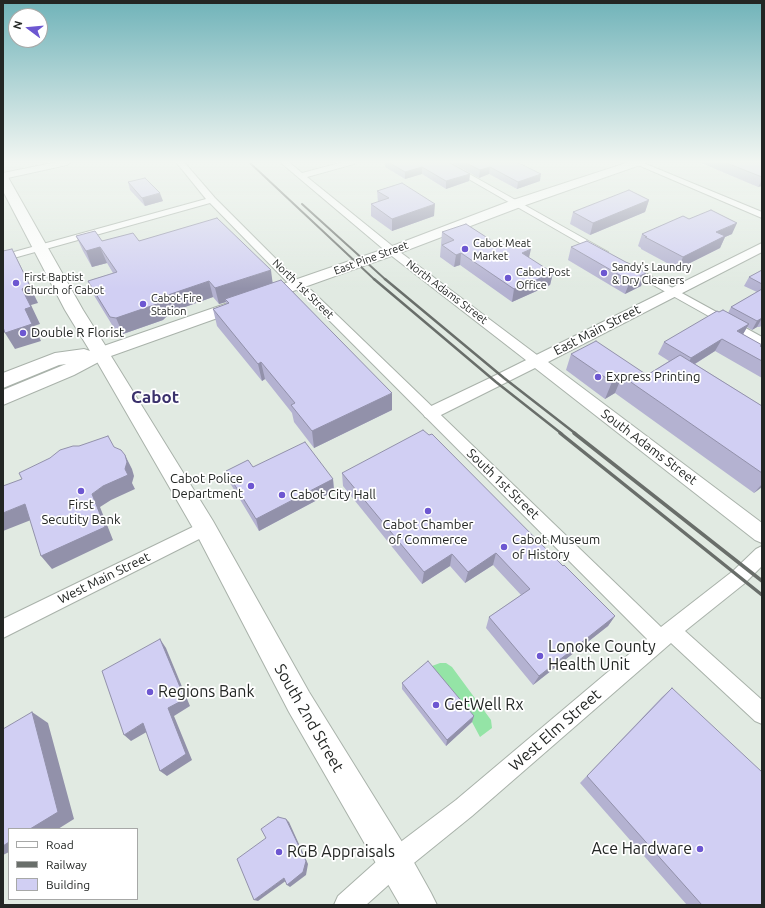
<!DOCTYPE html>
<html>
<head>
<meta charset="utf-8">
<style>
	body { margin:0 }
	#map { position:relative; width:765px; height:908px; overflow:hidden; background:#e1eae2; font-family:Ubuntu,sans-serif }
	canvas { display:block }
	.frame { position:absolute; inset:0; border:4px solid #232624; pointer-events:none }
	.legend { position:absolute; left:8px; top:828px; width:130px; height:72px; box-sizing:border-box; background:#fff; border:1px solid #a7a8a7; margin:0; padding:5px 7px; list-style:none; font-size:12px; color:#232624 }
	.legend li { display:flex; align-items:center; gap:8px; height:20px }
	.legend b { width:20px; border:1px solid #a7a8a7 }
	.north { position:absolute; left:8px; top:8px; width:40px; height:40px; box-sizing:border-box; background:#fff; border:1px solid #a7a8a7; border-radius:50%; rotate:286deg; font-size:11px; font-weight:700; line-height:16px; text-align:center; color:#232624 }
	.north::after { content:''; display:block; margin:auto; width:14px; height:18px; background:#6d57d1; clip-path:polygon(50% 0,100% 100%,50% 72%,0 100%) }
</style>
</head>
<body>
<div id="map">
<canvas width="765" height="908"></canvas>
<div class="frame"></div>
<ul class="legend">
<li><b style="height:5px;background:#fff"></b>Road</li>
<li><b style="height:5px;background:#696e6a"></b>Railway</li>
<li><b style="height:11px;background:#d1cff3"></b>Building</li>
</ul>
<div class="north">N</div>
</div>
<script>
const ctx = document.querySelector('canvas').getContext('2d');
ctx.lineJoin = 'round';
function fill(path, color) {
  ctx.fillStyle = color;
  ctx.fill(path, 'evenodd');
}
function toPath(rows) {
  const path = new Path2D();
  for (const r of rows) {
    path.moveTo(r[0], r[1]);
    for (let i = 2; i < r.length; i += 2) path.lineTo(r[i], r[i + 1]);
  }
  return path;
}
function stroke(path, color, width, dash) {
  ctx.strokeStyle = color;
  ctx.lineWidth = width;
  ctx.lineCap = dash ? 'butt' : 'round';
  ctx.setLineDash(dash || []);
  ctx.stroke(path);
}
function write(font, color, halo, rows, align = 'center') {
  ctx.font = font + ' Ubuntu,sans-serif';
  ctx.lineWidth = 3.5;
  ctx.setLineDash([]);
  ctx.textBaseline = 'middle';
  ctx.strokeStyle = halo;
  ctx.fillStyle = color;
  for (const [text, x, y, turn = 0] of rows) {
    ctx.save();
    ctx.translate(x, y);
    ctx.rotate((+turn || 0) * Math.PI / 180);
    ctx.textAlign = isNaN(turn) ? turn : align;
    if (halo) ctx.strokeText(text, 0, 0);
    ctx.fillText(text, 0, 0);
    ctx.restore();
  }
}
fill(toPath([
	[440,663,446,663,452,667,491,720,492,728,480,737,472,722,432,666]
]), '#94e4a6');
const minor = toPath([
	[57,162,71,162,67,165,3,179,3,173,57,162],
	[176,162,184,162,215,198,300,283,311,290,661,627,733,571,756,549,762,546,762,566,745,583,685,631,762,700,762,724,755,721,671,643,472,816,404,871,366,905,334,905,338,896,386,853,456,800,647,639,303,294,292,287,210,203,3,261,3,255,206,199,176,162],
	[280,162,289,162,302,173,343,162,355,162,354,164,307,177,396,249,541,358,542,361,541,364,536,365,531,364,388,253,280,162],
	[439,162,448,162,608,252,607,254,599,254,439,162],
	[631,162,641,162,762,212,762,218,631,162],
	[627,263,762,337,762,346,623,268,622,266,623,264,627,263],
	[205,521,211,523,213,528,211,533,3,638,3,619,205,521]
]);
const tertiary = toPath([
	[762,243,762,252,548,362,762,523,762,543,755,540,535,368,437,417,431,419,425,417,423,413,425,409,490,378,762,243]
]);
const secondary = toPath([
	[629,162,645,162,643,164,523,206,397,254,111,356,213,521,309,692,407,850,431,893,437,905,400,905,289,712,197,535,92,353,95,349,387,248,513,200,629,162]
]);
const primary = toPath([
	[3,175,8,176,9,179,83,310,110,353,108,357,74,375,3,405,3,390,66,364,59,365,3,388,3,373,55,353,84,349,90,351,65,310,3,191,3,175]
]);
stroke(minor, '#a9b2aa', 2);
stroke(tertiary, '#a9b2aa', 2);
stroke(secondary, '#a9b2aa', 2);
stroke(primary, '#a9b2aa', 2);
fill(minor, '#fff');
fill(tertiary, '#fff');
fill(secondary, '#fff');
fill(primary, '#fff');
stroke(toPath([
	[249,162,375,280],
	[302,204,386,280]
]), '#696e6a', 2);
stroke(toPath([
	[374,279,496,382,562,434],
	[385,279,504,378,576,434]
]), '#696e6a', 2.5);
stroke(toPath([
	[560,433,762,595],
	[574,433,762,581]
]), '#696e6a', 3.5);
fill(toPath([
	[385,162,448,162,470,174,469,181,446,189,422,174,405,179,385,167],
	[450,162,517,162,540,181,517,189,489,174,479,178],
	[701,162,762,162,762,186,758,187,701,163],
	[128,182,163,201,145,206,130,190],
	[377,191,434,216,392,231,371,216,371,204,378,202],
	[649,200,645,212,590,235,570,224,573,212],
	[689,219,732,234,725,237,720,248,678,269,641,249,641,248,638,246,642,234],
	[442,232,500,246,529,258,553,273,550,285,512,302,460,265,454,267,440,257],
	[76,236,102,241,139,241,273,282,392,410,314,448,294,422,292,413,265,379,262,381,217,326,213,309,226,304,226,302,219,304,213,297,171,312,163,320,123,334,117,333,95,297,88,281,113,273,107,263,92,267,83,251],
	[571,247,641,286,625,294,568,260],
	[762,270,762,326,759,327,757,327,752,330,747,327,743,334,762,347,762,378,715,351,695,364,762,406,762,487,754,493,615,393,605,399,566,370,571,354,647,375,669,361,658,354,664,342,719,312,728,313,731,307,757,292,744,286,749,277],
	[253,467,333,479,334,491,259,531,230,483,226,471],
	[342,473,563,566,615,616,608,626,533,685,486,628,489,617,521,595,493,565,465,583,450,566,422,584,343,486],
	[402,683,474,716,472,722,446,746,402,689],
	[672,688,762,905,687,905,580,783,662,697]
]), '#b4b2d1');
fill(toPath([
	[422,167,422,174,405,179,405,172],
	[490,167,489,174,479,178,480,170],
	[470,174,469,181,446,189,446,181],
	[541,174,540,181,517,189,518,182],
	[762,180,762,186,758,187],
	[160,193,163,201,145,206,142,198],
	[649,200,645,212,590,235,593,223],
	[435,204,434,216,392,231,392,219],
	[737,223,732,234,725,237,720,248,678,269,683,257,716,232],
	[100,247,107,263,92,267,86,251],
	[12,249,20,265,38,303,31,305,40,324,34,326,41,341,15,349,5,333,25,309,22,289],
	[531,249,528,262,522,253],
	[461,253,460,265,454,267,456,255],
	[271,270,273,286,225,299,226,302,219,304,215,288],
	[553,273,550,285,512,302,514,289],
	[646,273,641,286,625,294,630,281],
	[209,281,213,297,171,312,163,320,123,334,116,318,165,296],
	[762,318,757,327,752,330,757,321],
	[749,324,742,336,737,331],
	[722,339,715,351,685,370,691,358],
	[261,362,265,379,262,381,258,364],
	[622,376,615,393,605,399,612,382],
	[392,393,392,410,314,448,312,431],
	[125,455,132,469,134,476,132,483,135,489,111,500,100,507,113,540,52,569,41,556,92,494,125,469],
	[333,479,334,491,259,531,256,519],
	[762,484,762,487,754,493],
	[25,504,36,518,3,531,3,513],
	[496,553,493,565,465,583,468,572],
	[452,554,450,566,422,584,424,572],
	[615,616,608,626,533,685,539,676],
	[160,639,166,648,190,706,174,716,192,760,167,776,160,771,168,708],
	[32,712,48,723,74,819,58,829,30,829],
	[474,716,472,722,446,746,447,740],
	[143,723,150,730,131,741,124,735],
	[286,819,289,822,308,864,306,875,290,887,287,885],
	[3,838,9,840,9,852,3,855],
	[284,878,287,880,258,901,254,900]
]), '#9291aa');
const building = toPath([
	[388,162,448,162,470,174,446,181,422,167,405,172,388,162],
	[464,162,517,162,541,174,518,182,490,167,480,170,464,162],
	[724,162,762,162,762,177,724,162],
	[145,178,160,193,142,198,128,182,145,178],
	[402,183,435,204,392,219,371,204,389,198,377,191,402,183],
	[629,190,649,200,593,223,573,212,629,190],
	[711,210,737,223,716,232,725,236,683,257,645,237,647,237,642,234,683,216,689,219,711,210],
	[217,218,271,270,215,288,209,281,165,296,157,304,116,318,110,317,88,281,117,272,100,247,86,251,76,236,95,231,102,241,133,233,139,241,217,218],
	[466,224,500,246,515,240,531,249,522,253,553,273,514,289,461,253,456,255,442,245,454,240,442,232,466,224],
	[587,241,646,273,630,281,571,247,587,241],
	[12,249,30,286,22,289,31,307,25,309,32,324,5,333,3,327,3,251,12,249],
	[762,270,762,284,749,277,762,270],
	[281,280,392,393,312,431,291,405,295,403,261,362,258,364,213,309,229,303,225,299,281,280],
	[762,289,762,318,757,321,731,307,762,289],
	[723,310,749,324,737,331,762,345,760,346,762,347,762,361,722,339,691,358,664,342,717,311,719,312,723,310],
	[596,341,647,375,680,355,762,406,762,473,622,376,612,382,571,354,596,341],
	[423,430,429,435,432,434,563,566,564,565,615,616,539,676,489,617,530,589,496,553,468,572,452,554,424,572,342,473,423,430],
	[108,436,114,447,121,450,125,455,127,462,125,469,128,475,103,486,92,494,105,527,41,556,25,504,3,513,3,486,22,479,19,473,50,458,60,450,73,446,79,446,108,436],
	[305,442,333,479,256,519,226,471,248,460,253,467,305,442],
	[160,639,185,699,168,708,186,754,160,771,143,723,124,735,102,671,160,639],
	[428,661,474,716,447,740,402,683,428,661],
	[672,688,762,772,762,905,702,905,587,776,672,688],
	[32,712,58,812,30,829,9,829,9,842,3,846,3,729,32,712],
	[278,817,286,819,306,861,303,872,287,885,284,878,254,900,237,859,266,838,261,829,278,817]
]);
fill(building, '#d1cff3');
stroke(building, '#9291aa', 1);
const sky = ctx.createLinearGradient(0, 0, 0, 289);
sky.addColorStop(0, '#70b3b9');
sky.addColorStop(0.56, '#f2f6f2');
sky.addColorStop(1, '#f2f6f200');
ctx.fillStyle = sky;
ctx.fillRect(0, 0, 765, 289);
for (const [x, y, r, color] of [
	[465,249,4,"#6d57d1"],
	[604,273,4,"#6d57d1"],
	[508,278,4,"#6d57d1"],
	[16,283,4,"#6d57d1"],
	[143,304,4,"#6d57d1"],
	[23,333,4,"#6d57d1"],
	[598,377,4,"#6d57d1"],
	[251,486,4,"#6d57d1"],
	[81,491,4,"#6d57d1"],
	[282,495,4,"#6d57d1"],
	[428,511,4,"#6d57d1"],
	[504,547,4,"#6d57d1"],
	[540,656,4,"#6d57d1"],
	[150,692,4,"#6d57d1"],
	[436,705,4,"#6d57d1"],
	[700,849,4,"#6d57d1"],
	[279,852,4,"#6d57d1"]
]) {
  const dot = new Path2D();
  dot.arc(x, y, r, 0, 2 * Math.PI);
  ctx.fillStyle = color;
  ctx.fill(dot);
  stroke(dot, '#fff', 1.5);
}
write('11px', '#232624', '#fff', [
	["Cabot Meat",473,243],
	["Market",473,256],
	["Sandy's Laundry",612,267],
	["& Dry Cleaners",612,280],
	["Cabot Post",516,272],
	["Office",516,285],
	["First Baptist",24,277],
	["Church of Cabot",24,290],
	["Cabot Fire",151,298],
	["Station",151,311]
], 'left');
write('11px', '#232624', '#fff', [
	["East Pine Street",371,258,-20],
	["North 1st Street",303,289,44],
	["North Adams Street",447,292,37]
]);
write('13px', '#232624', '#fff', [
	["East Main Street",597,330,-27],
	["South Adams Street",649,447,37],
	["South 1st Street",503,484,44],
	["West Main Street",104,578,-26]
]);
write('13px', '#232624', '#fff', [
	["Double R Florist",31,333],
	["Express Printing",606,377],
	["Cabot Police",243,479,"right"],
	["Department",243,494,"right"],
	["Cabot City Hall",290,495],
	["First",81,505,"center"],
	["Secutity Bank",81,520,"center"],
	["Cabot Chamber",428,525,"center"],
	["of Commerce",428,540,"center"],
	["Cabot Museum",512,540],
	["of History",512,555]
], 'left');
write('16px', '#232624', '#fff', [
	["Lonoke County",548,647],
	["Health Unit",548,665],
	["Regions Bank",158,692],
	["GetWell Rx",444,705],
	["Ace Hardware",692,849,"right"],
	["RGB Appraisals",287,852]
], 'left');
write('16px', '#232624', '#fff', [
	["South 2nd Street",309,718,60],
	["West Elm Street",555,730,-41]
]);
write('bold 17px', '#3a316c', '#fff', [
	["Cabot",155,397]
]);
</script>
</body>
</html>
